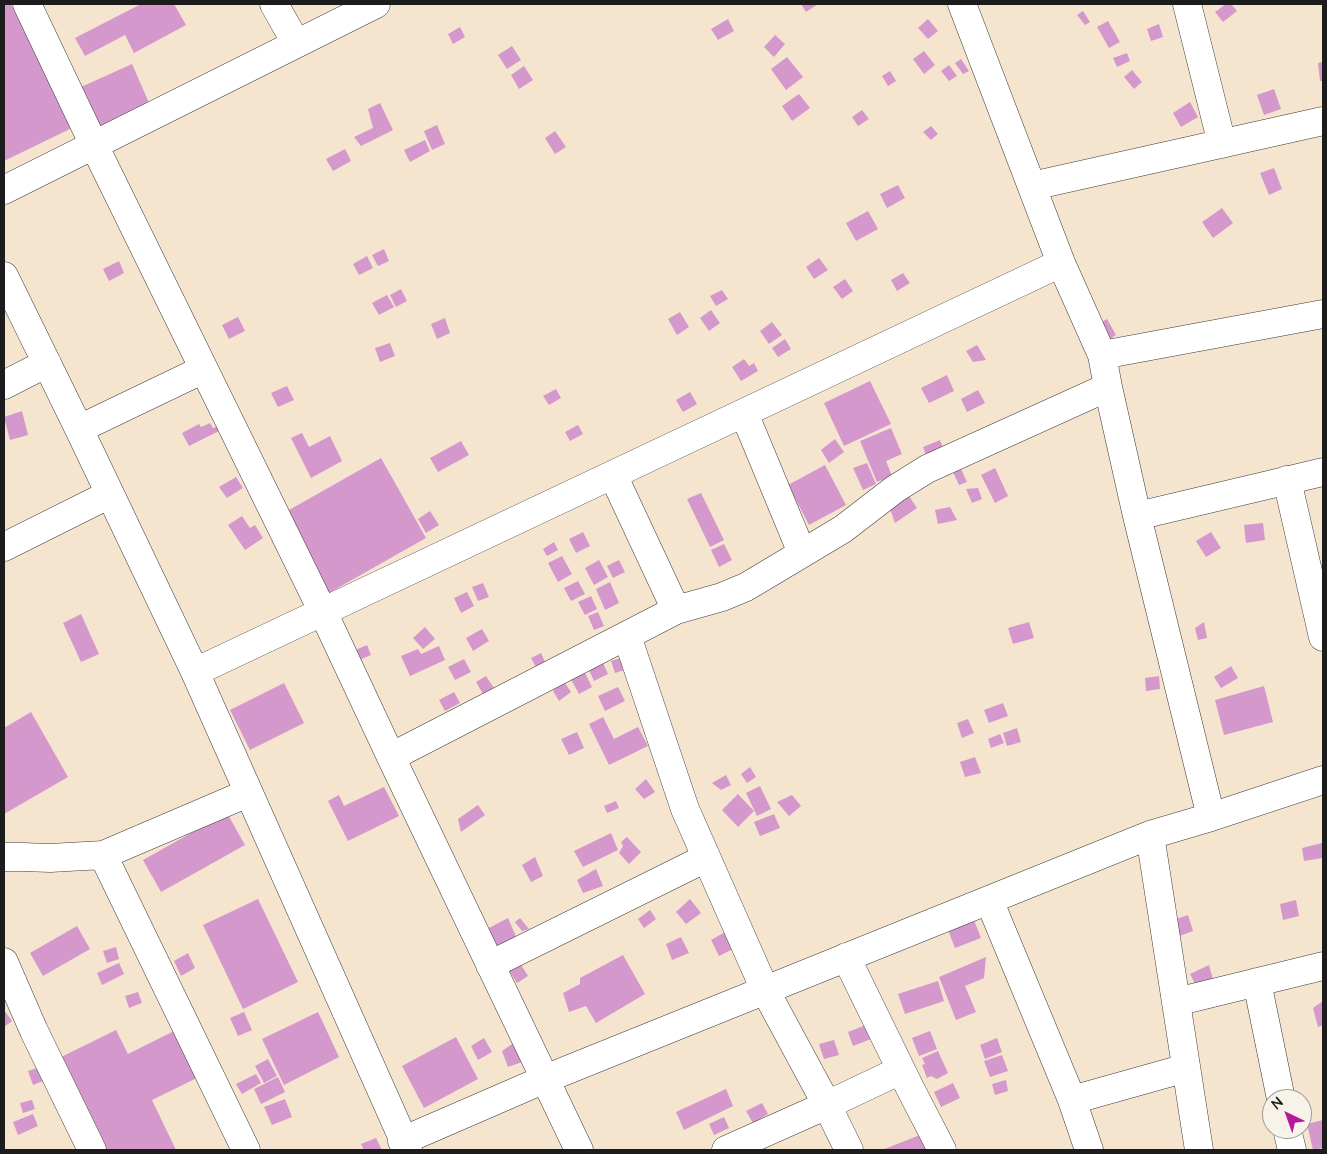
<!DOCTYPE html>
<html>
<head>
<meta charset="utf-8">
<style>
	body { margin:0 }
	#map { position:relative; width:1327px; height:1154px; overflow:hidden; background:#f5e5cf; font-family:"Architects Daughter",sans-serif }
	canvas { display:block }
	.frame { position:absolute; inset:0; border:5px solid #1c1c1c; pointer-events:none }
	.north { position:absolute; left:1262px; top:1089px; width:50px; height:50px; box-sizing:border-box; background:#f7f3e8; border:1px solid #9f9d96; border-radius:50%; rotate:318deg; font-size:14px; font-weight:700; line-height:20px; text-align:center; color:#1c1c1c }
	.north::after { content:''; display:block; margin:auto; width:18px; height:22px; background:#b5179e; clip-path:polygon(50% 0,100% 100%,50% 72%,0 100%) }
</style>
</head>
<body>
<div id="map">
<canvas width="1327" height="1154"></canvas>
<div class="frame"></div>
<div class="north">N</div>
</div>
<script>
const ctx = document.querySelector('canvas').getContext('2d');
ctx.lineJoin = 'round';
function fill(path, color) {
  ctx.fillStyle = color;
  ctx.fill(path, 'evenodd');
}
function toPath(rows) {
  const path = new Path2D();
  for (const r of rows) {
    path.moveTo(r[0], r[1]);
    for (let i = 2; i < r.length; i += 2) path.lineTo(r[i], r[i + 1]);
  }
  return path;
}
function stroke(path, color, width, dash) {
  ctx.strokeStyle = color;
  ctx.lineWidth = width;
  ctx.lineCap = dash ? 'butt' : 'round';
  ctx.setLineDash(dash || []);
  ctx.stroke(path);
}
fill(toPath([
	[4,4,11,4,72,128,4,161],
	[141,4,174,4,186,25,134,53,125,35,85,56,75,38],
	[801,4,818,4,806,12],
	[1226,4,1231,4,1237,11,1223,22,1215,12],
	[1083,11,1090,22,1085,25,1077,15],
	[728,19,734,31,718,40,711,29],
	[928,19,938,31,928,39,918,28],
	[1108,21,1120,42,1109,48,1097,27],
	[1159,24,1163,37,1151,41,1147,29],
	[460,27,465,37,453,44,448,34],
	[775,35,785,44,774,57,764,47],
	[512,46,521,60,507,69,498,55],
	[924,51,935,65,924,74,913,59],
	[1127,53,1130,61,1117,67,1113,58],
	[787,57,803,77,786,90,771,69],
	[961,59,969,71,963,74,955,63],
	[1323,62,1323,81,1320,81,1318,63],
	[132,64,150,105,99,128,81,87],
	[949,65,957,76,949,81,941,71],
	[524,66,533,80,519,89,511,75],
	[1132,70,1142,82,1134,89,1124,77],
	[890,71,896,81,888,86,882,76],
	[1274,89,1281,109,1264,115,1257,95],
	[799,94,810,108,792,121,782,106],
	[1190,102,1198,117,1181,127,1173,113],
	[380,103,393,130,361,146,354,137,373,128,368,109],
	[862,110,869,119,858,126,852,117],
	[437,125,445,144,432,150,424,131],
	[931,126,938,134,931,140,923,132],
	[555,131,566,147,555,154,545,138],
	[425,140,430,151,410,162,404,150],
	[345,149,351,161,333,171,326,159],
	[1274,168,1282,189,1269,195,1260,173],
	[898,185,905,198,887,208,880,194],
	[1222,208,1233,223,1213,238,1202,222],
	[868,211,878,229,856,241,846,223],
	[384,249,389,261,378,266,372,255],
	[367,256,373,268,359,275,353,264],
	[819,258,828,270,814,279,806,267],
	[119,261,124,273,109,281,103,269],
	[903,273,910,283,897,291,891,280],
	[845,279,853,291,842,299,833,287],
	[401,289,407,301,396,307,390,295],
	[722,290,728,299,716,306,710,296],
	[387,295,394,307,379,315,372,303],
	[711,310,720,323,709,331,700,318],
	[680,312,689,327,677,335,668,319],
	[238,317,245,331,229,339,222,325],
	[445,318,450,333,437,339,431,324],
	[1107,319,1116,335,1104,343,1094,326],
	[772,322,782,335,769,344,760,331],
	[785,339,791,349,778,357,772,348],
	[390,343,395,356,380,362,375,348],
	[977,345,986,360,973,362,966,351],
	[744,359,749,366,754,363,758,371,741,381,732,367],
	[947,375,954,391,929,403,921,388],
	[870,381,891,424,844,446,824,403],
	[287,386,294,400,278,407,271,393],
	[556,389,561,398,549,405,543,396],
	[978,390,985,403,967,412,961,399],
	[690,392,697,404,683,412,676,400],
	[22,411,28,435,10,440,4,417],
	[210,423,213,428,221,425,223,429,189,446,182,433,199,424,201,427],
	[578,425,583,434,570,441,565,432],
	[891,428,902,454,886,461,892,476,877,482,860,441],
	[302,433,309,447,330,436,342,461,311,478,291,438],
	[835,439,844,452,829,463,821,450],
	[940,440,945,453,928,460,923,447],
	[461,441,469,455,438,472,430,458],
	[381,458,426,538,327,594,282,514],
	[867,463,876,484,863,490,853,468],
	[825,465,846,505,809,525,788,485],
	[995,468,1008,496,995,503,981,475],
	[961,469,967,482,959,485,953,472],
	[236,477,243,488,227,498,219,487],
	[978,488,982,499,972,503,966,489],
	[701,493,724,540,710,547,687,499],
	[909,496,917,508,895,523,890,509],
	[950,507,957,520,938,524,935,510],
	[430,511,439,525,426,533,418,519],
	[242,516,250,528,255,525,263,538,245,550,228,525],
	[1263,523,1265,540,1246,543,1244,525],
	[583,532,590,546,576,553,569,539],
	[1211,532,1221,548,1206,557,1196,541],
	[554,542,558,550,547,556,543,549],
	[724,544,732,560,719,567,711,550],
	[562,556,572,574,558,582,548,563],
	[599,560,608,577,594,585,585,568],
	[619,560,625,572,613,578,607,566],
	[578,581,585,594,571,601,564,588],
	[610,582,619,603,605,610,596,589],
	[483,583,489,597,478,601,472,587],
	[467,592,474,606,461,613,454,598],
	[591,596,597,609,585,615,578,602],
	[598,612,604,626,594,630,588,616],
	[81,614,99,654,81,662,63,623],
	[1029,622,1034,638,1013,644,1008,628],
	[1204,622,1207,638,1198,640,1195,628],
	[425,627,435,639,423,649,413,638],
	[482,629,489,641,473,651,466,638],
	[367,645,371,655,357,661,353,651],
	[439,646,445,660,410,676,401,656,418,649,421,654],
	[541,653,546,664,537,669,531,658],
	[627,656,631,668,615,673,611,661],
	[464,659,471,672,455,680,448,667],
	[602,661,608,674,594,681,588,668],
	[1231,666,1238,678,1221,688,1214,677],
	[582,667,592,687,579,694,568,674],
	[486,676,494,688,483,694,476,682],
	[1159,676,1160,689,1146,691,1145,678],
	[563,680,571,692,559,701,553,691],
	[284,683,304,723,250,750,230,710],
	[1264,686,1273,722,1224,735,1215,700],
	[618,687,625,701,605,711,598,696],
	[454,692,460,703,445,711,439,700],
	[1003,703,1008,716,989,723,984,710],
	[31,712,68,777,4,814,4,728],
	[603,717,614,739,638,727,648,746,609,765,589,724],
	[968,719,974,733,962,738,957,723],
	[1017,728,1021,742,1007,746,1003,733],
	[577,732,584,748,569,755,561,739],
	[1000,734,1004,743,991,748,988,739],
	[975,757,981,773,965,777,960,762],
	[750,767,756,777,747,783,741,774],
	[726,775,731,785,721,790,712,783],
	[646,779,655,792,644,799,635,789],
	[760,786,771,809,757,816,746,793],
	[384,787,399,816,348,841,328,801,339,795,344,806],
	[738,794,754,811,738,827,722,810],
	[792,795,801,806,789,816,777,802],
	[616,801,619,808,607,813,604,806],
	[478,805,485,815,461,832,458,819],
	[227,813,245,845,161,892,143,860],
	[774,814,780,828,760,836,754,822],
	[611,833,618,850,583,867,574,851],
	[627,837,641,852,629,864,619,853,623,846,621,842],
	[1322,843,1323,858,1304,861,1302,848],
	[535,857,543,876,531,882,522,865],
	[596,869,603,886,583,893,577,880],
	[258,899,298,982,243,1009,203,925],
	[690,899,701,913,686,924,676,912],
	[1296,900,1299,916,1283,920,1280,904],
	[650,910,656,919,644,928,638,919],
	[971,912,981,938,955,948,945,922],
	[1188,915,1193,931,1177,937,1171,921],
	[508,918,517,939,496,948,487,929],
	[520,918,529,929,522,931,515,922],
	[77,926,90,949,43,976,30,953],
	[725,932,733,949,719,956,711,940],
	[681,937,689,953,672,960,666,944],
	[116,947,119,959,107,963,103,951],
	[188,953,195,968,181,976,174,961],
	[623,955,645,994,596,1023,586,1006,569,1012,563,993,580,984,580,978],
	[986,957,984,978,965,986,976,1012,956,1020,939,977],
	[518,960,528,976,517,983,507,967],
	[119,963,124,974,102,985,97,973],
	[1209,965,1214,983,1198,990,1190,974],
	[938,981,944,1001,905,1014,898,994],
	[138,992,142,1003,129,1008,125,996],
	[1323,1001,1323,1025,1318,1027,1313,1008],
	[4,1010,12,1021,4,1027],
	[244,1012,252,1030,238,1036,230,1018],
	[318,1012,339,1057,284,1085,262,1039],
	[866,1025,871,1039,853,1046,848,1032],
	[180,1028,203,1075,152,1100,176,1150,102,1150,57,1059,116,1030,128,1054],
	[930,1031,937,1049,919,1056,912,1038],
	[456,1037,478,1079,424,1108,402,1066],
	[484,1038,492,1052,478,1060,471,1046],
	[997,1038,1002,1052,985,1059,980,1045],
	[518,1040,525,1061,508,1067,502,1051],
	[834,1040,839,1055,824,1059,819,1044],
	[938,1051,948,1073,937,1079,931,1076,927,1078,922,1065,925,1064,922,1058],
	[1002,1055,1008,1071,990,1077,984,1061],
	[268,1059,277,1076,264,1083,255,1066],
	[46,1065,51,1078,33,1085,28,1071],
	[256,1074,261,1083,242,1094,236,1084],
	[278,1077,285,1092,261,1104,254,1089],
	[1006,1080,1008,1091,995,1095,992,1084],
	[953,1083,960,1098,941,1107,934,1092],
	[726,1089,733,1106,684,1130,676,1112],
	[285,1099,292,1117,272,1125,264,1107],
	[32,1100,35,1109,23,1113,20,1103],
	[762,1103,768,1114,753,1123,746,1111],
	[33,1114,38,1126,18,1135,13,1122],
	[724,1117,729,1128,714,1135,709,1124],
	[1323,1120,1323,1148,1313,1150,1307,1124],
	[925,1133,932,1150,882,1150],
	[376,1138,382,1150,364,1150,361,1144]
]), '#d498cd');
const minor = toPath([
	[27,4,94,145,323,612,391,757,579,1150],
	[274,4,296,43],
	[1187,4,1222,144],
	[1032,186,1323,121],
	[4,190,376,4],
	[1061,263,1102,355,1108,387,1137,516,1211,817],
	[4,276,79,429,195,672,408,1150],
	[1102,355,1323,314],
	[4,385,47,363],
	[744,413,802,553],
	[79,429,204,369],
	[613,475,676,610],
	[1287,480,1323,637],
	[1137,516,1323,472],
	[4,547,110,494],
	[627,636,685,809,765,990,827,1105,849,1150],
	[195,672,1061,263,962,4],
	[391,757,676,610,722,597,746,587,843,529,895,489,927,469,1108,387],
	[103,855,246,1150],
	[4,857,23,857,50,858,103,855,248,793],
	[989,900,1072,1100,1089,1150],
	[846,957,910,1088,942,1150],
	[4,962,34,1031,92,1150],
	[490,965,706,858],
	[1257,982,1281,1099],
	[1176,1002,1323,966],
	[1072,1100,1186,1068],
	[1287,1129,1292,1150],
	[402,1141,545,1079,1150,835],
	[726,1150,827,1105,901,1070],
	[1199,1150,1150,835,1211,817,1323,780]
]);
stroke(minor, '#3d3a37', 29);
stroke(minor, '#fff', 28);
</script>
</body>
</html>
